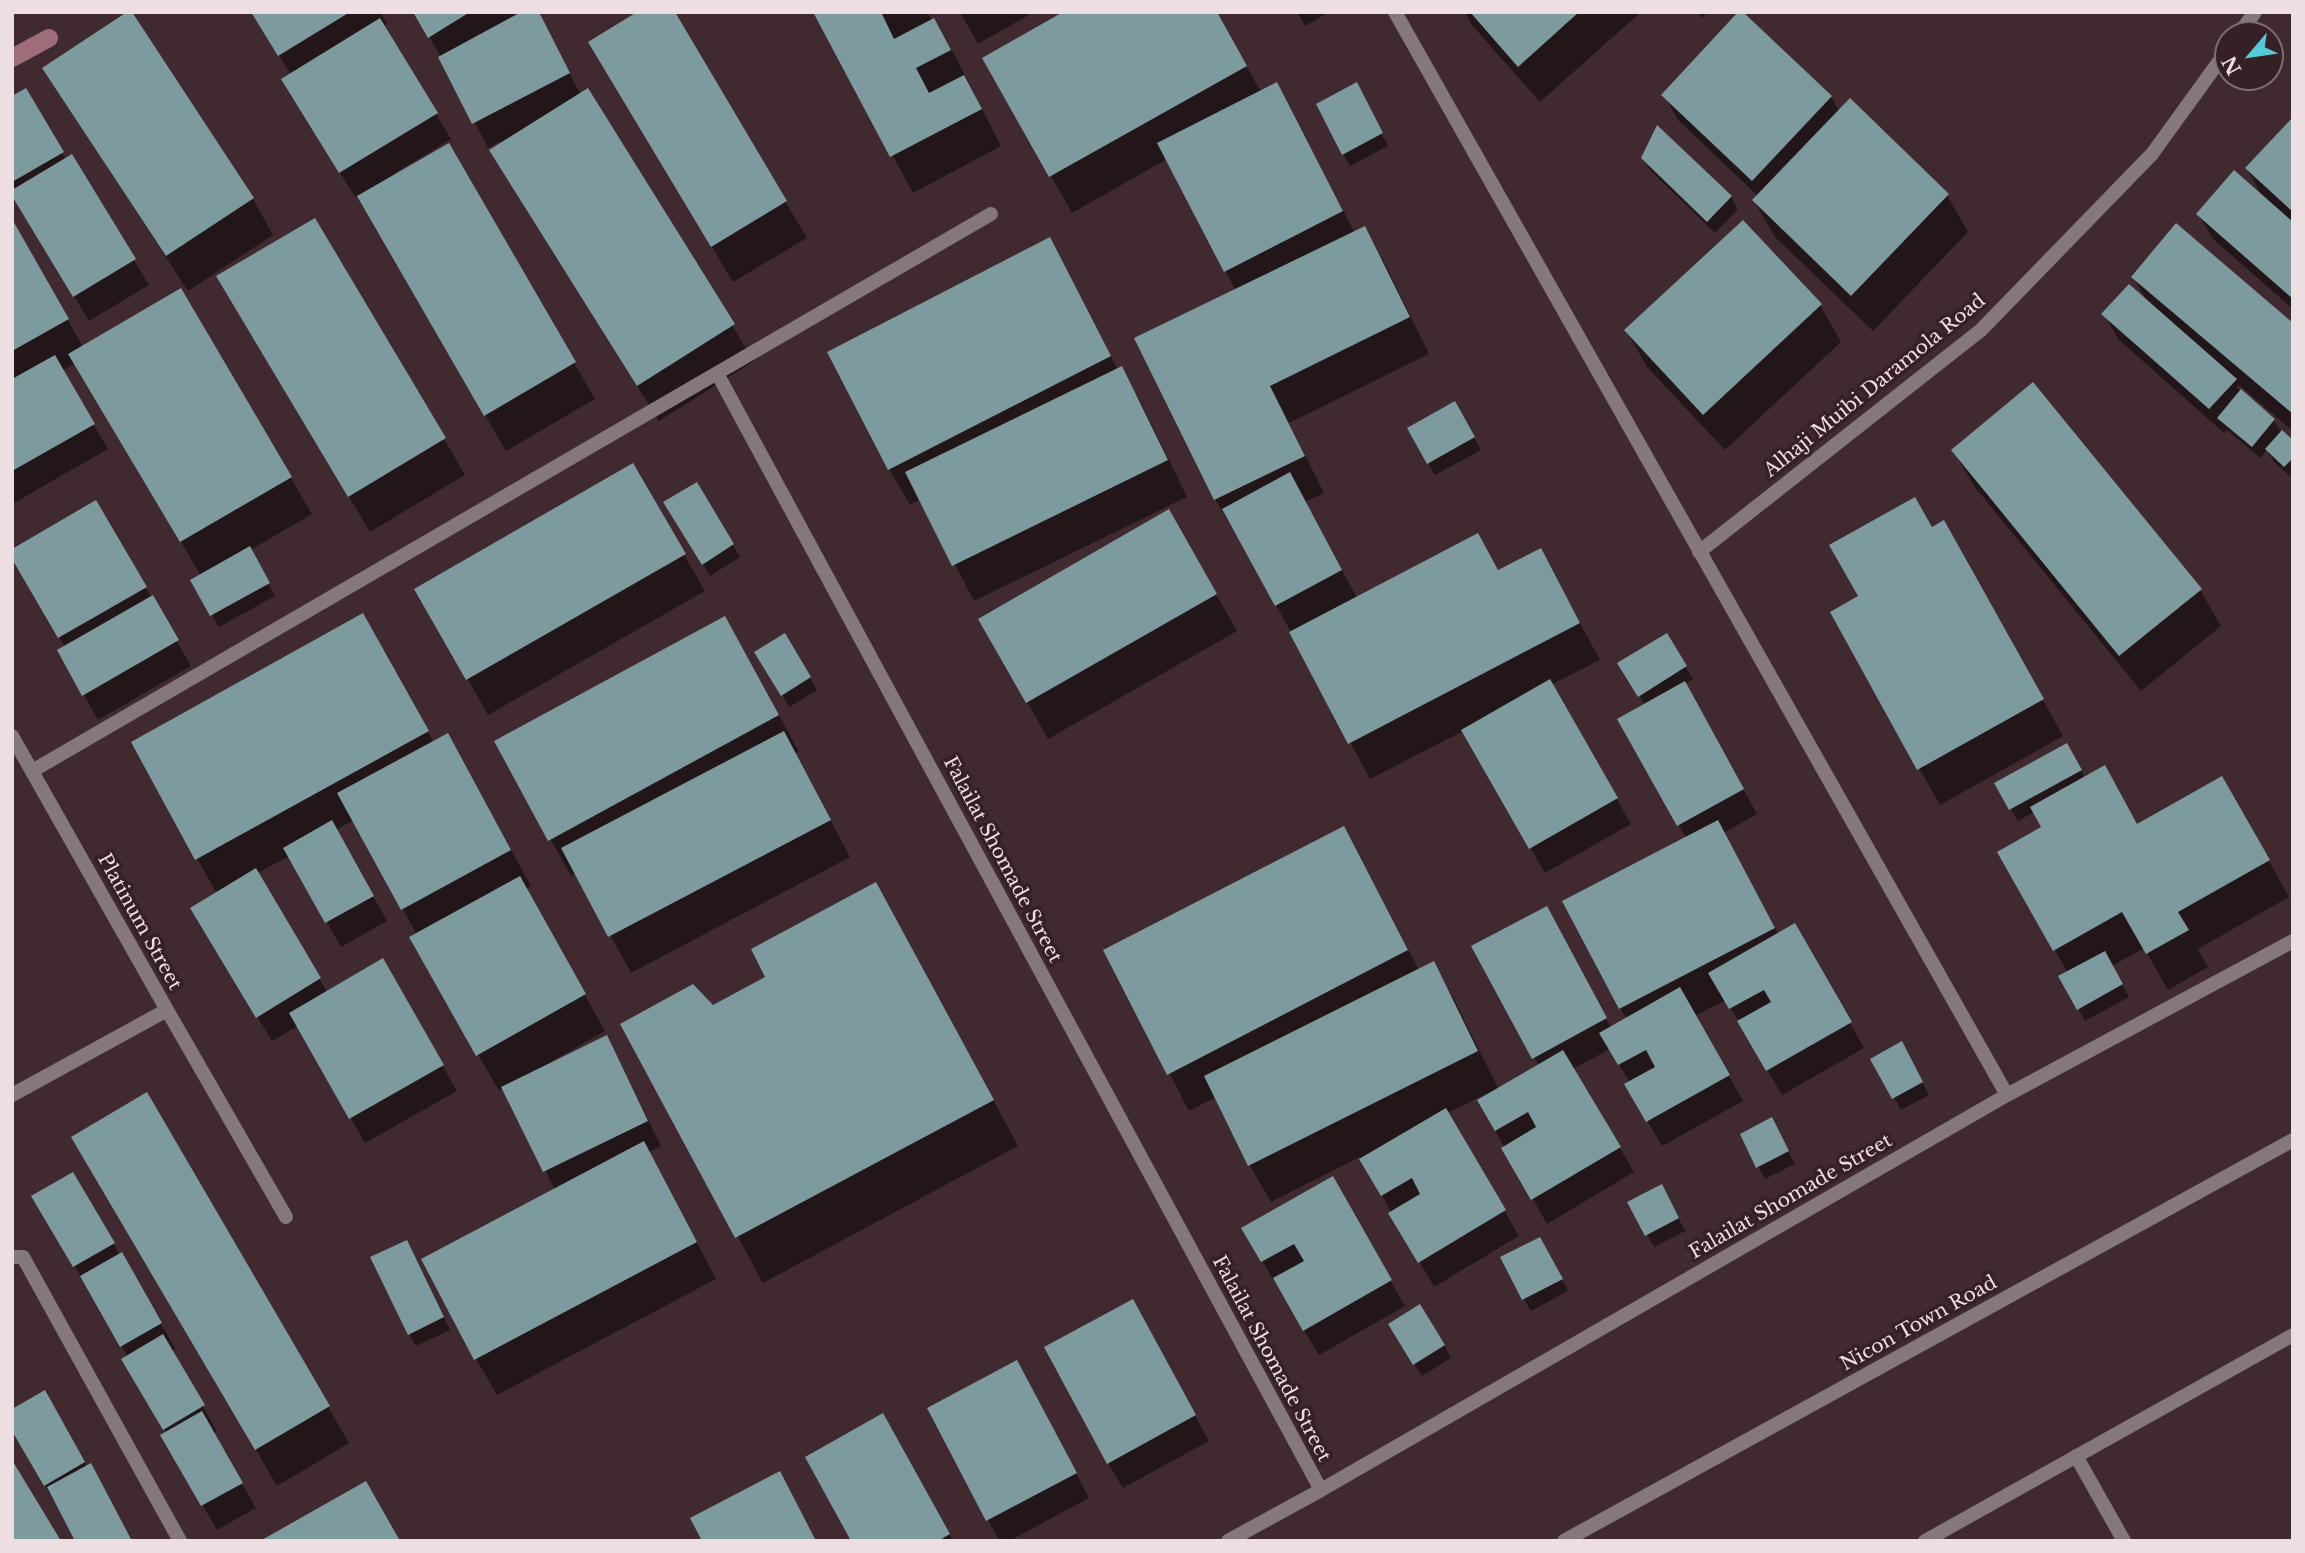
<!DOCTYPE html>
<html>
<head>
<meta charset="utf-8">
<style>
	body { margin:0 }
	#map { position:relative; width:2305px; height:1553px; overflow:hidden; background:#402a2f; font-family:"Libre Baskerville",serif }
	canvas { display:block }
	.frame { position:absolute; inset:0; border:14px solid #eddee1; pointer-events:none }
	.north { position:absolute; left:2214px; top:21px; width:70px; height:70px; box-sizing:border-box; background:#352025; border:2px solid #7f6c70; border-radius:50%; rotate:241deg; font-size:19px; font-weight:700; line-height:28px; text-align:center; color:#eddee1 }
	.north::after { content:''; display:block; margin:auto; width:24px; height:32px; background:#52cbd7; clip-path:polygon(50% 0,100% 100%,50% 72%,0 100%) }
</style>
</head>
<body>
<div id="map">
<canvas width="2305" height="1553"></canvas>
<div class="frame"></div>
<div class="north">N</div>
</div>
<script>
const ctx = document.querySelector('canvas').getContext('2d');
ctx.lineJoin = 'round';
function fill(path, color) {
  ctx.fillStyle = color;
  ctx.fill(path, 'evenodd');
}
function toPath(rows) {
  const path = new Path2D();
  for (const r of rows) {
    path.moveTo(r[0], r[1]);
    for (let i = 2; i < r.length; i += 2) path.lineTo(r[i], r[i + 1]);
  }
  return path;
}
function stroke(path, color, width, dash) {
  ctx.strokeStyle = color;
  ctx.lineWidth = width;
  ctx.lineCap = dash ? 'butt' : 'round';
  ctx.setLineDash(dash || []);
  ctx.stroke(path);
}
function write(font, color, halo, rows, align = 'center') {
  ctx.font = font + ' "Libre Baskerville",serif';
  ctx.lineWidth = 7;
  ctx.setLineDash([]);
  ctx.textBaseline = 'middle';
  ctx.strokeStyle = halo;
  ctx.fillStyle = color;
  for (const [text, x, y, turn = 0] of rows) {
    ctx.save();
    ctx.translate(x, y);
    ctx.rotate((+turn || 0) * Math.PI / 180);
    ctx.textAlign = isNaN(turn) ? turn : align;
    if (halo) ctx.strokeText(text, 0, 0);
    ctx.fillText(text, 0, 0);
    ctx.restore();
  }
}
fill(toPath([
	[130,12,253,199,273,235,188,291,66,104,45,68],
	[252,12,380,12,387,24,383,26,451,139,395,173,397,175,448,146,595,399,506,451,358,195,355,197,298,105,291,75],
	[415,12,537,12,581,95,587,91,754,361,659,421,512,186,501,141,488,148,441,57],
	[672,12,807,238,733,282,611,79],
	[815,12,927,12,955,56,1001,146,913,193],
	[960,12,1034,12,978,44],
	[1216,12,1261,92,1277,84,1355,233,1364,228,1385,264,1429,354,1289,423,1324,493,1305,502,1357,598,1498,572,1541,551,1600,660,1551,685,1631,824,1545,873,1463,731,1370,779,1238,534,1236,535,1215,499,1236,291,1167,159,1072,213,984,58],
	[1297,12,1329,12,1305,26],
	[1465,12,1641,12,1540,102,1471,24],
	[1697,12,1708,12,1702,18],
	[1741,13,1831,97,1839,111,1947,195,1968,232,1873,331,1775,237,1754,201,1758,196,1678,120,1664,95],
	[25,90,66,160,71,157,149,285,89,321,12,193,12,98],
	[1363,97,1388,146,1350,166,1343,154],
	[2293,119,2293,309,2213,239,2198,214,2264,199,2247,169],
	[1643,158,1731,197,1738,209,1715,233,1650,170],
	[12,222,83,347,181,291,312,514,250,550,275,596,219,627,193,580,201,576,76,363,62,371,108,449,12,504],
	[1050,239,1118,370,1121,368,1142,405,1187,497,974,601,921,499,910,505,889,469],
	[2133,277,2293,325,2293,431,2239,385,2237,388,2274,420,2280,431,2293,442,2292,478,2274,462,2267,450,2260,458,2227,430,2224,433,2118,339,2104,314,2148,302],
	[1820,305,1841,342,1725,450,1647,367,1626,330],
	[239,312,444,439,465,475,370,532],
	[1455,404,1481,450,1435,475,1410,429],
	[1953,450,2200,590,2221,626,2141,691,1974,486],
	[632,465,705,591,488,715,417,590],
	[696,485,740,557,710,576,666,503],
	[96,502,191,666,98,720,59,651,65,647,12,556],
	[1169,512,1237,631,1048,739,980,619],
	[1932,529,1964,558,2063,736,1940,805,1832,613,1860,597],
	[784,635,817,690,789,707,757,652],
	[1666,635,1693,679,1685,685,1757,814,1724,833,1779,935,1795,925,1864,1048,1782,1095,1726,1000,1695,1016,1743,1101,1662,1146,1626,1085,1630,1083,1610,1049,1573,1069,1634,1172,1547,1224,1479,1101,1487,1096,1486,1094,1447,1113,1519,1236,1434,1287,1360,1157,1271,1202,1250,1166,1216,1097,1189,1111,1106,951,1343,828,1419,970,1433,963,1454,999,1499,1090,1539,1066,1474,947,1561,933,1611,1028,1627,1019,1620,1008,1686,838,1619,719,1645,705,1620,664],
	[384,651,434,743,468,772,531,886,526,889,605,1031,552,1061,554,1063,607,1037,661,1146,649,1152,716,1279,497,1395,476,1359,555,1190,504,1088,499,1091,412,938,417,935,354,820,336,830,387,921,341,947,290,856,257,873,327,992,382,961,457,1091,365,1143,298,1026,272,1041,207,934,217,894,133,743],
	[746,654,799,752,795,754,850,857,631,973,577,873,571,876,496,741],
	[2067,746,2085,778,2137,826,2222,778,2289,897,2198,949,2208,967,2168,990,2144,948,2112,966,2129,997,2085,1021,2061,977,2068,973,1999,853,2043,827,2034,812,2018,821,1996,783],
	[902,930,1018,1146,763,1283,622,1024,713,1007],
	[1908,1055,1929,1095,1901,1110,1872,1059],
	[147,1095,349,1443,277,1486,74,1137],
	[1778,1132,1795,1164,1765,1179,1758,1167],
	[72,1174,175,1348,171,1351,217,1431,213,1434,256,1508,217,1530,162,1435,167,1433,124,1359,128,1357,34,1197],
	[1332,1178,1405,1306,1319,1355,1243,1229],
	[1668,1198,1685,1231,1654,1247,1630,1203],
	[1547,1251,1568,1291,1531,1311,1524,1299],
	[413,1255,450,1330,416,1346,409,1334],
	[1146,1326,1209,1441,1123,1488,1108,1463],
	[1397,1337,1444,1345,1451,1358,1422,1376],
	[1031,1387,1089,1498,1009,1541,1000,1541,988,1520],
	[44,1392,87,1467,59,1510,12,1427],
	[897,1440,953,1541,853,1541]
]), '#0007');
stroke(toPath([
	[12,58,49,38]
]), '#9f6c79', 18);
fill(toPath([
	[127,12,132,12,254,198,166,256,42,68],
	[251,12,350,12,278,56],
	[413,12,470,12,428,38],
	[521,12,539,12,570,73,472,124,438,57],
	[637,12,675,12,787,201,711,247,588,42],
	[813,12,881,12,894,39,934,18,951,50,916,68,929,93,964,75,982,109,890,157],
	[1063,12,1217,12,1247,66,1049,177,982,58],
	[1470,12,1579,12,1518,67],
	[1738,12,1743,12,1832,96,1752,181,1661,95],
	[380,18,438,113,339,173,281,79],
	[1277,82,1343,211,1224,272,1157,143],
	[1357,82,1383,133,1342,155,1316,104],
	[26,88,64,152,12,182,12,96],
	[588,88,735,324,637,386,489,150],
	[1850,98,1949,194,1851,296,1752,200],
	[2293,117,2293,212,2245,168],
	[1657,125,1732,196,1707,222,1641,158],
	[449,143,576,362,484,416,357,196],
	[72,154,136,259,73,297,12,196,12,190],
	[2234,170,2293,222,2293,299,2196,214],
	[315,218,446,438,348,497,216,276],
	[12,219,69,319,12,351],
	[1743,220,1822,304,1703,415,1624,330],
	[2176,223,2293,323,2293,414,2131,277],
	[1365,226,1410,317,1270,386,1305,456,1214,500,1134,338],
	[1050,237,1111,356,888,470,827,352],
	[2129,284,2237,379,2209,409,2101,314],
	[181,288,292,477,180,542,68,354],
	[55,355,95,424,12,471,12,379],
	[1122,366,1168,460,952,566,905,472],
	[2033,382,2202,589,2119,656,1951,450],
	[2241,389,2275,419,2252,447,2217,418],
	[1455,401,1475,437,1427,464,1407,428],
	[2282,430,2293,440,2293,458,2284,467,2265,449],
	[633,463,686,554,466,680,414,589],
	[1290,472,1342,570,1275,606,1222,509],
	[697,482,734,544,702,565,663,502],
	[1915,497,1932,527,1944,520,2044,699,1917,770,1830,612,1858,596,1829,545],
	[96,500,147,587,58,638,12,559,12,549],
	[1169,509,1217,594,1026,703,978,619],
	[1478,533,1498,570,1541,548,1580,623,1348,744,1289,632],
	[250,546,270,583,210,616,190,580],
	[153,595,179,640,82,696,57,650],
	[363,613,429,731,195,860,131,742],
	[725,616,779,715,548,841,494,741],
	[785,633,811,677,781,696,754,652],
	[1667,633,1687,666,1638,697,1617,663],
	[1550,679,1618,798,1529,849,1461,730],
	[1685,681,1744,789,1677,826,1617,719],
	[784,731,831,820,608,937,561,848],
	[448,733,511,850,401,910,337,793],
	[2067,743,2082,770,2009,810,1994,783],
	[2105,765,2137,824,2222,776,2270,860,2178,912,2189,930,2146,954,2122,912,2053,951,1997,852,2041,827,2030,807],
	[332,820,374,896,325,923,283,848],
	[1718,820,1775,928,1619,1009,1562,901],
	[1344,826,1408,950,1167,1075,1103,950],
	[256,868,321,978,256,1018,190,908],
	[520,876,586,994,476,1056,409,937],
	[876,882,994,1100,735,1238,620,1024,693,984,713,1005,765,977,751,949],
	[1547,906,1607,1018,1532,1059,1471,946],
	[1795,923,1852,1022,1766,1071,1737,1021,1771,1002,1764,990,1729,1009,1708,973],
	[2105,951,2123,984,2077,1010,2058,976],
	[383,958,444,1065,349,1119,289,1013],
	[1434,961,1478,1051,1248,1166,1204,1076],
	[1680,987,1730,1075,1646,1122,1624,1084,1655,1067,1646,1050,1618,1065,1599,1033],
	[607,1035,648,1121,543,1172,501,1087],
	[1902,1041,1923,1082,1892,1099,1870,1059],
	[1563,1050,1621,1147,1531,1200,1501,1148,1536,1127,1528,1112,1495,1131,1477,1100],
	[147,1092,330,1406,255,1450,71,1137],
	[1446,1108,1506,1210,1418,1263,1388,1213,1420,1194,1412,1178,1381,1196,1359,1159],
	[1772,1117,1789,1151,1756,1168,1740,1134],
	[644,1141,697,1242,474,1360,421,1259],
	[73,1172,115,1243,73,1267,31,1196],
	[1333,1176,1392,1280,1303,1331,1273,1278,1304,1261,1294,1244,1261,1262,1241,1228],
	[1662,1184,1679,1218,1645,1236,1627,1202],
	[1540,1237,1563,1279,1522,1300,1500,1257],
	[407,1240,444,1317,408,1335,370,1257],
	[122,1252,162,1323,120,1347,80,1276],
	[1133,1299,1196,1415,1107,1464,1044,1347],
	[1420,1304,1445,1345,1413,1365,1388,1324],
	[163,1334,205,1405,163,1430,121,1359],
	[1017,1360,1077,1473,986,1521,927,1408],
	[45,1390,85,1462,44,1486,12,1431,12,1409],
	[202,1411,243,1483,201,1506,160,1435],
	[883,1413,950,1534,938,1541,851,1541,805,1457],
	[12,1460,61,1541,12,1541],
	[91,1463,132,1541,75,1541,47,1487],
	[780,1471,816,1541,702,1541,690,1518],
	[366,1481,400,1541,260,1541]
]), '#7d9b9e');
stroke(toPath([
	[1395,12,2007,1095],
	[2238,35,2255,12],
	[718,375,1321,1490,2007,1095,2293,941],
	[1699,552,1981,330,2152,154,2228,49],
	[12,736,167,1010,12,1095],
	[32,771,991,214],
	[167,1010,286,1217],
	[12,1257,23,1257,180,1541],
	[2076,1456,2124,1541],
	[1228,1541,1321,1490],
	[1564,1541,2293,1140],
	[1925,1541,2293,1335]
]), '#84787b', 14);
write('19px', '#eddee1', '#352025', [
	["Alhaji Muibi Daramola Road",1875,386,-39],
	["Falailat Shomade Street",1002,860,62],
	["Platinum Street",139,922,61],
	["Falailat Shomade Street",1791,1197,-30],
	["Nicon Town Road",1919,1324,-29],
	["Falailat Shomade Street",1271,1359,62]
]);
</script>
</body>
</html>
